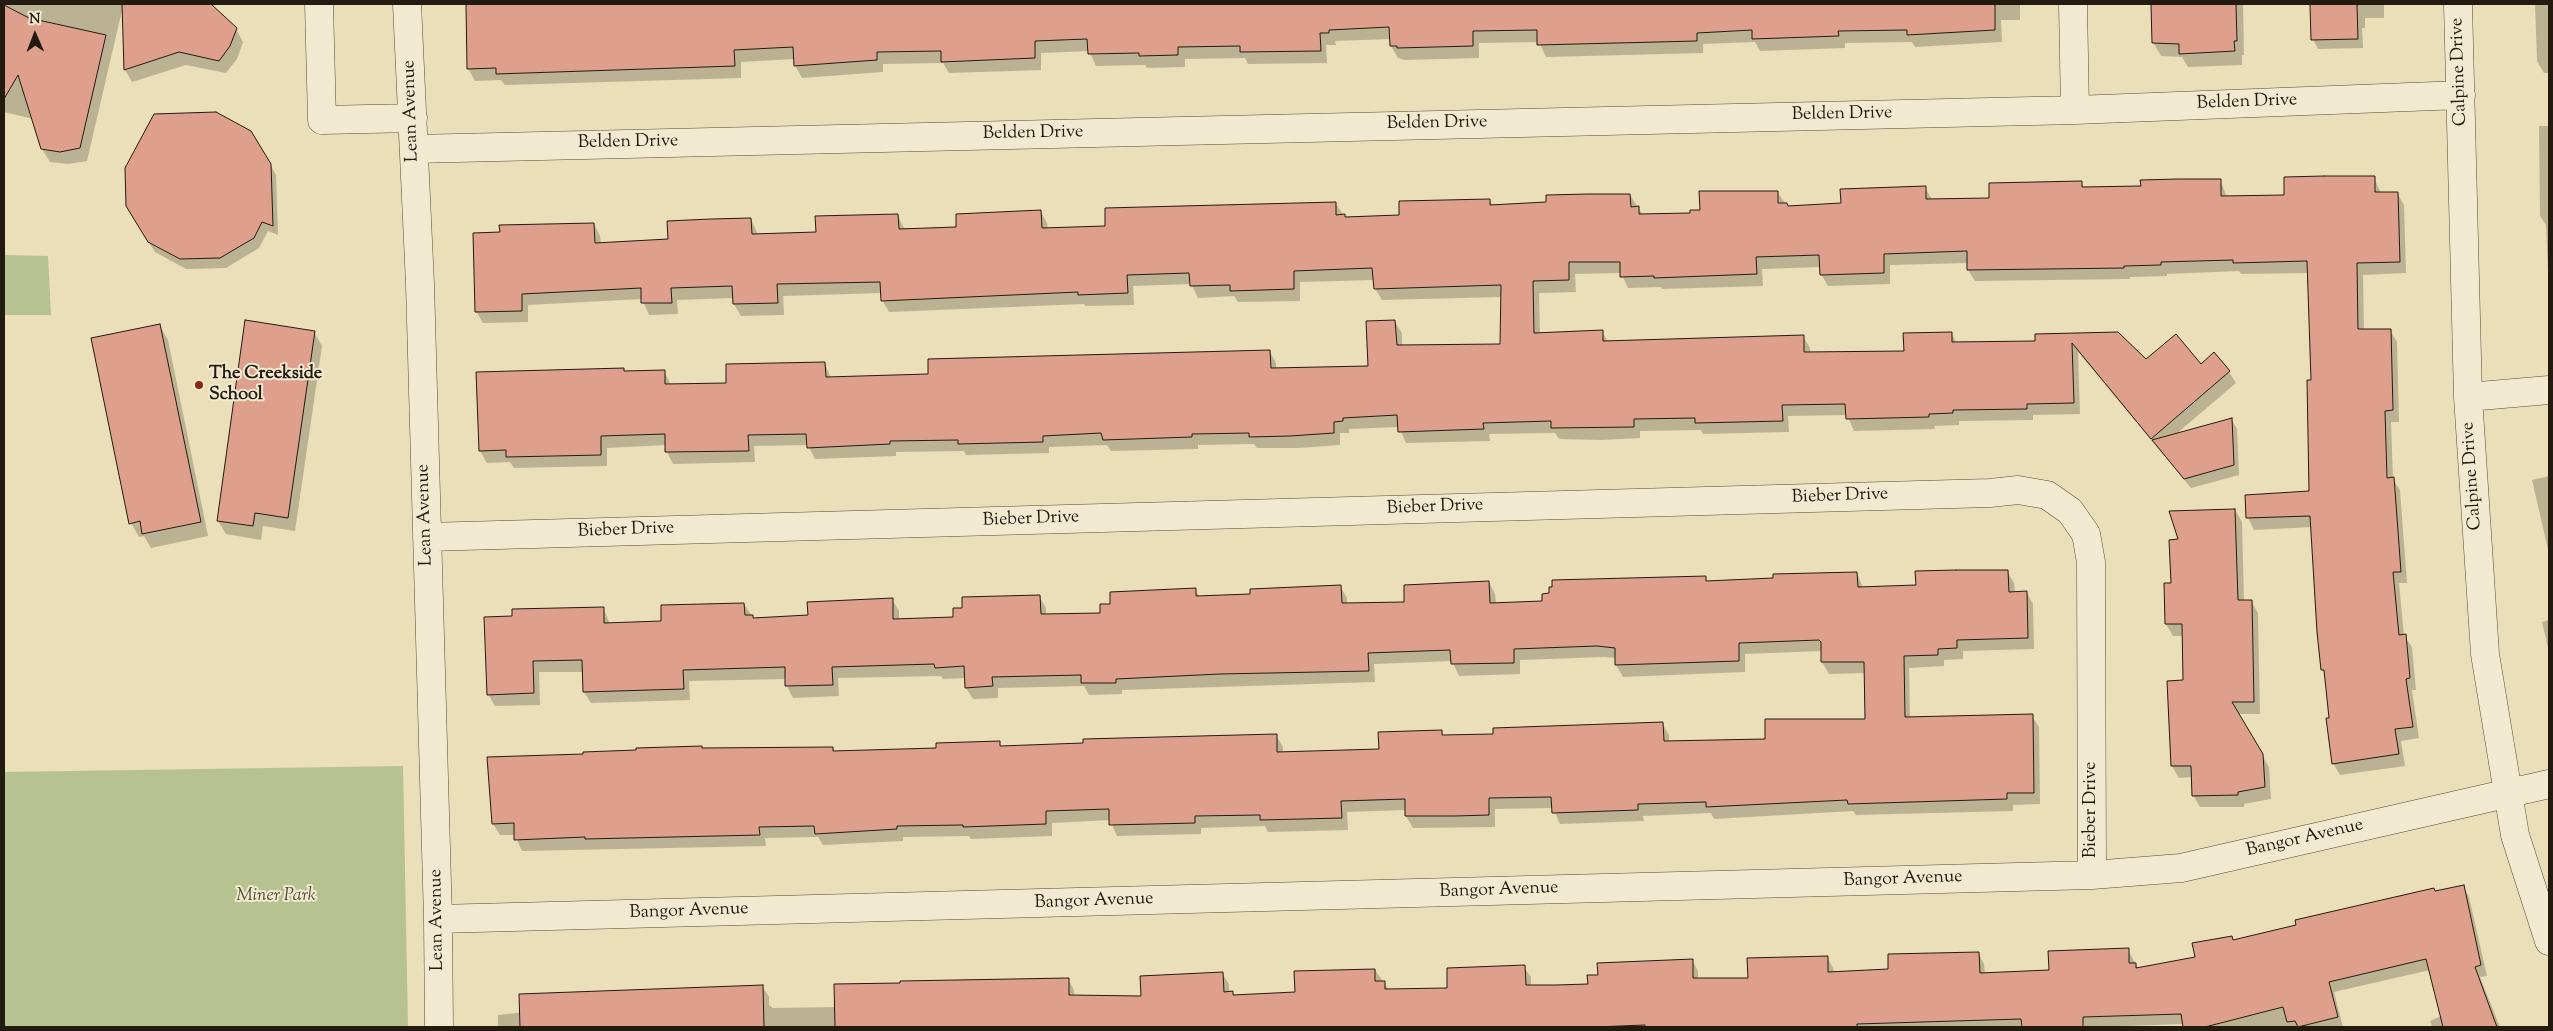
<!DOCTYPE html>
<html>
<head>
<meta charset="utf-8">
<style>
	body { margin:0 }
	#map { position:relative; width:2553px; height:1031px; overflow:hidden; background:#eadfb8; font-family:"Sorts Mill Goudy",serif }
	canvas { display:block }
	.frame { position:absolute; inset:0; border:5px solid #231a10; pointer-events:none }
	.north { position:absolute; left:10px; top:10px; width:50px; height:50px; -webkit-text-stroke:4px #f1ead1; paint-order:stroke; rotate:359deg; font-size:14px; font-weight:700; line-height:20px; text-align:center; color:#231a10 }
	.north::after { content:''; display:block; margin:auto; width:18px; height:22px; background:#231a10; clip-path:polygon(50% 0,100% 100%,50% 72%,0 100%) }
</style>
</head>
<body>
<div id="map">
<canvas width="2553" height="1031"></canvas>
<div class="frame"></div>
<div class="north">N</div>
</div>
<script>
const ctx = document.querySelector('canvas').getContext('2d');
ctx.lineJoin = 'round';
function fill(path, color) {
  ctx.fillStyle = color;
  ctx.fill(path, 'evenodd');
}
function toPath(rows) {
  const path = new Path2D();
  for (const r of rows) {
    path.moveTo(r[0], r[1]);
    for (let i = 2; i < r.length; i += 2) path.lineTo(r[i], r[i + 1]);
  }
  return path;
}
function stroke(path, color, width, dash) {
  ctx.strokeStyle = color;
  ctx.lineWidth = width;
  ctx.lineCap = dash ? 'butt' : 'round';
  ctx.setLineDash(dash || []);
  ctx.stroke(path);
}
function write(font, color, halo, rows, align = 'center') {
  ctx.font = font + ' "Sorts Mill Goudy",serif';
  ctx.lineWidth = 4;
  ctx.setLineDash([]);
  ctx.textBaseline = 'middle';
  ctx.strokeStyle = halo;
  ctx.fillStyle = color;
  for (const [text, x, y, turn = 0] of rows) {
    ctx.save();
    ctx.translate(x, y);
    ctx.rotate((+turn || 0) * Math.PI / 180);
    ctx.textAlign = isNaN(turn) ? turn : align;
    if (halo) ctx.strokeText(text, 0, 0);
    ctx.fillText(text, 0, 0);
    ctx.restore();
  }
}
fill(toPath([
	[4,255,48,256,51,315,4,315],
	[403,766,408,1027,4,1027,4,772]
]), '#b6c28f');
fill(toPath([
	[4,4,215,4,214,8,236,29,243,42,237,59,226,73,186,65,132,82,125,70,123,6,87,161,68,164,50,162,42,149,33,119,4,112],
	[467,4,2020,4,2020,20,2001,20,2002,42,1915,47,1912,42,1845,43,1845,48,1760,51,1755,42,1703,44,1703,53,1546,57,1539,42,1479,43,1479,58,1405,60,1398,58,1391,46,1391,39,1335,41,1336,45,1326,45,1327,63,1248,64,1245,58,1185,59,1185,67,1147,68,1145,65,1096,66,1089,51,1041,53,1041,70,949,73,943,63,883,64,883,72,802,78,795,65,795,59,741,62,741,78,505,85,501,80,475,81,468,68],
	[2151,4,2243,4,2244,55,2242,55,2242,65,2188,67,2182,57,2161,56,2153,42],
	[2313,4,2384,4,2384,18,2365,18,2365,28,2362,28,2363,48,2318,49,2313,39],
	[2535,4,2549,4,2549,73,2544,73,2537,61],
	[2539,126,2549,126,2549,293,2546,225,2540,216],
	[270,164,276,175,278,235,268,231,259,248,226,268,186,269,155,252,133,217],
	[2374,178,2381,193,2397,193,2404,205,2406,273,2363,275,2364,330,2390,330,2397,342,2399,422,2391,422,2393,479,2400,490,2407,583,2399,583,2404,636,2412,647,2416,690,2412,690,2419,738,2401,741,2405,766,2340,775,2333,763,2326,676,2322,669,2312,527,2254,530,2248,518,2310,492,2312,381,2309,273,2241,274,2239,271,2167,274,2167,276,2130,277,2130,279,1975,281,1968,270,1968,263,1890,265,1890,284,1828,286,1821,274,1821,267,1762,269,1763,286,1662,289,1661,287,1628,288,1621,273,1575,274,1576,292,1539,293,1540,334,1602,332,1609,343,1803,336,1810,348,1810,354,1906,352,1951,333,1957,343,2036,342,2117,334,2146,360,2200,366,2229,372,2236,383,2175,435,2232,420,2237,429,2239,475,2191,488,2078,352,2080,414,2033,415,2033,420,1959,421,1959,425,1934,426,1935,429,1854,431,1847,415,1788,416,1789,432,1703,434,1701,430,1640,431,1640,438,1601,440,1559,439,1555,433,1489,434,1490,441,1406,443,1399,427,1349,429,1349,433,1340,433,1340,445,1298,448,1257,448,1254,444,1198,445,1198,449,1111,451,1107,445,1049,447,1049,453,966,455,964,451,896,452,896,456,815,459,808,445,754,446,755,462,673,464,667,452,666,445,607,448,607,466,514,468,510,462,487,463,480,451,477,373,623,369,625,372,664,371,671,385,727,384,825,364,831,378,929,375,1270,352,1276,363,1276,369,1369,367,1395,322,1402,333,1402,347,1501,345,1502,297,1382,300,1375,288,1374,280,1300,282,1300,301,1238,302,1234,296,1198,298,1191,284,1133,286,1134,305,1086,306,1084,304,889,312,882,300,882,293,783,296,784,315,741,316,734,304,734,298,677,300,678,314,649,315,642,299,528,305,528,322,483,323,476,311,501,233,594,224,600,236,601,244,669,240,751,219,758,235,817,233,898,216,905,230,957,228,1041,212,1047,223,1048,229,1107,228,1335,203,1346,218,1401,216,1490,200,1493,206,1547,203,1630,195,1643,215,1692,214,1777,192,1788,207,1842,205,1925,188,1932,199,1990,199,2081,182,2084,188,2142,187,2220,180,2227,197,2286,196],
	[160,326,168,340,208,536,151,548,144,536,139,537,131,523],
	[314,332,322,346,295,531,263,526,261,540,226,534,218,521],
	[2549,476,2549,554,2532,480],
	[2235,510,2242,522,2244,601,2251,601,2258,613,2260,714,2237,714,2269,767,2271,799,2244,804,2244,807,2200,807,2193,795,2193,777,2179,778,2172,766,2185,681,2184,636,2173,636,2166,624,2179,541],
	[2007,571,2014,583,2015,593,2027,593,2033,604,2034,649,1963,651,1963,659,1944,660,1944,666,1909,668,1910,718,2032,716,2039,727,2040,804,2013,805,2013,811,1856,815,1853,811,1714,819,1711,813,1643,816,1644,821,1560,824,1553,808,1495,809,1495,827,1413,828,1406,816,1406,810,1347,812,1348,830,1268,832,1265,826,1201,828,1201,834,1117,836,1110,820,1052,823,1052,836,971,839,969,836,903,837,903,841,823,845,818,837,765,838,766,846,522,851,515,835,500,835,493,824,703,750,833,748,835,752,937,749,999,742,1001,747,1276,735,1283,747,1283,753,1380,750,1441,731,1444,736,1494,735,1662,723,1669,735,1669,743,1766,740,1866,720,1866,673,1829,674,1822,662,1822,651,1745,654,1745,672,1623,677,1616,665,1616,658,1604,657,1520,660,1520,674,1459,676,1452,661,1374,664,1375,682,1122,690,1122,694,1089,695,1084,686,998,688,998,698,973,699,966,688,966,678,943,679,941,676,838,678,839,696,793,698,787,686,787,679,689,681,690,700,591,703,584,692,584,672,539,672,540,705,495,706,488,694,603,608,610,624,663,622,744,604,754,619,809,617,892,599,899,611,899,620,955,618,1039,596,1046,608,1046,615,1102,614,1111,605,1195,590,1200,597,1252,595,1340,586,1347,598,1347,605,1406,604,1489,582,1495,594,1496,604,1543,602,1705,577,1708,582,1857,573,1863,588,1917,586],
	[2549,620,2549,652,2542,622],
	[2463,886,2469,897,2487,976,2480,977,2500,1027,2432,1027,2430,1021,2441,1016,2430,970,2334,992,2343,1027,2185,1027,2184,1024,2096,1027,498,1027,498,1015,762,986,769,997,769,1005,773,1008,836,1007,836,986,941,981,1068,979,1074,990,1074,997,1142,997,1222,973,1229,984,1229,993,1234,996,1297,993,1375,970,1389,990,1448,989,1524,967,1531,977,1531,986,1589,985,1599,976,1692,960,1698,971,1698,980,1749,979,1827,957,1833,968,1834,973,1890,970,1978,953,1984,964,1985,974,2050,972,2128,950,2138,968,2196,958,2232,937,2234,942]
]), '#0003');
const building = toPath([
	[122,4,211,4,237,28,230,46,219,61,179,52,124,70,122,4],
	[466,4,1995,4,1995,30,1907,35,1907,30,1838,31,1839,36,1752,39,1752,30,1697,33,1697,41,1537,45,1537,30,1473,31,1473,46,1397,48,1397,46,1390,46,1389,27,1329,30,1329,33,1320,33,1321,51,1240,52,1240,46,1178,47,1178,55,1139,56,1139,53,1088,54,1087,39,1035,41,1035,58,941,62,941,51,877,52,877,60,794,66,793,47,734,50,735,66,496,74,496,68,467,69,466,4],
	[2151,4,2236,4,2237,41,2234,41,2235,51,2179,54,2179,44,2152,43,2151,4],
	[2310,4,2357,4,2358,39,2311,40,2310,4],
	[4,5,29,18,106,35,80,148,60,152,41,149,18,75,4,99,4,5],
	[216,112,251,131,271,164,273,226,262,222,254,238,220,258,180,259,148,242,126,206,125,168,154,114,216,112],
	[2324,176,2375,176,2375,192,2398,192,2400,262,2357,263,2358,329,2391,329,2393,410,2385,411,2387,478,2394,477,2401,572,2393,572,2399,635,2406,634,2410,678,2406,679,2413,727,2395,729,2399,754,2332,764,2326,718,2329,718,2324,670,2321,670,2317,632,2310,516,2246,518,2245,495,2309,491,2307,380,2311,380,2307,261,2233,263,2233,260,2161,262,2161,265,2124,266,2124,268,1967,270,1967,251,1884,254,1884,273,1820,275,1819,255,1756,257,1757,274,1654,278,1654,276,1620,277,1620,262,1569,262,1569,280,1533,281,1534,333,1603,330,1603,341,1804,335,1804,352,1904,351,1903,333,1952,332,1952,342,2035,341,2035,334,2118,332,2146,359,2176,334,2201,364,2214,352,2230,371,2151,439,2072,343,2074,403,2027,404,2027,409,1953,410,1953,413,1929,414,1929,417,1846,419,1845,404,1782,405,1783,421,1695,423,1695,418,1634,419,1634,427,1551,428,1551,421,1483,423,1484,429,1398,432,1397,415,1343,418,1343,421,1334,422,1334,433,1290,436,1249,437,1249,433,1192,434,1192,437,1103,440,1101,433,1043,436,1043,442,958,444,958,440,890,441,890,444,807,448,806,434,748,435,749,451,665,452,665,434,601,436,601,455,506,457,506,450,479,451,476,372,624,368,624,371,665,370,665,384,726,383,726,364,825,362,826,377,928,374,928,359,1270,350,1271,368,1368,366,1366,321,1395,320,1397,345,1500,344,1501,285,1374,289,1372,268,1294,271,1294,289,1230,291,1230,285,1190,286,1189,273,1127,275,1128,293,1078,295,1078,292,881,301,880,282,777,284,778,303,733,304,732,286,671,288,672,303,641,303,641,288,522,294,522,311,475,312,473,233,500,232,499,225,594,223,595,243,668,239,667,221,711,219,751,218,752,234,816,232,815,216,898,214,899,229,956,227,956,214,1041,210,1042,228,1105,226,1105,208,1336,202,1336,215,1345,214,1345,217,1399,215,1399,201,1490,199,1490,205,1546,202,1546,195,1588,194,1630,194,1631,207,1639,206,1639,214,1690,213,1690,210,1700,210,1699,191,1778,191,1778,203,1787,203,1788,206,1841,203,1840,189,1926,186,1926,199,1989,198,1989,183,2082,181,2082,187,2141,186,2140,180,2178,179,2221,179,2221,196,2284,195,2284,177,2324,176],
	[245,320,315,331,288,518,255,513,253,526,217,521,245,320],
	[160,324,201,522,142,534,140,521,129,524,91,338,160,324],
	[2232,418,2234,465,2184,479,2152,440,2232,418],
	[2235,509,2238,600,2252,600,2254,702,2232,702,2263,754,2265,787,2238,792,2238,795,2192,796,2191,766,2171,766,2167,681,2183,680,2182,624,2165,624,2164,583,2171,583,2169,540,2178,539,2169,511,2235,509],
	[1956,570,2008,570,2009,592,2027,591,2028,638,1957,640,1957,648,1938,649,1938,655,1904,656,1905,717,2033,714,2034,793,2007,793,2007,799,1848,804,1847,800,1706,807,1706,802,1638,804,1638,810,1552,813,1551,797,1489,798,1489,815,1455,816,1405,816,1405,799,1341,801,1342,818,1260,820,1260,815,1195,816,1195,823,1109,825,1109,809,1046,811,1046,824,963,827,963,825,897,826,897,829,815,834,814,826,759,827,760,835,585,839,585,837,514,840,514,823,492,824,487,757,583,754,583,752,636,750,636,748,702,746,702,748,833,747,833,751,936,748,936,743,1000,741,1000,746,1083,743,1083,739,1277,734,1277,752,1379,749,1378,732,1442,730,1442,735,1493,734,1493,728,1663,722,1664,741,1765,739,1765,719,1865,719,1864,662,1821,662,1821,642,1819,640,1739,643,1739,661,1615,665,1615,648,1597,646,1514,649,1514,663,1451,664,1450,650,1368,653,1369,671,1220,674,1116,679,1116,683,1081,683,1081,675,992,677,993,686,965,688,964,666,935,668,934,664,832,667,833,685,785,686,785,667,683,670,684,689,583,692,582,660,533,661,534,693,487,695,484,617,512,616,512,609,604,607,604,623,661,621,661,605,744,603,745,615,753,615,753,618,808,615,807,602,893,598,893,619,953,617,953,608,962,608,962,597,1040,595,1041,614,1100,613,1100,604,1110,604,1110,592,1196,588,1196,596,1250,594,1250,589,1341,585,1342,603,1404,602,1404,585,1489,581,1490,603,1542,601,1542,594,1549,593,1549,587,1552,587,1552,580,1706,576,1706,581,1773,578,1773,574,1857,572,1858,587,1916,585,1915,571,1956,570],
	[2464,885,2481,965,2475,967,2497,1027,2443,1027,2426,959,2329,982,2338,1017,2298,1027,2295,1021,2287,1022,2283,1007,2205,1027,2183,1027,2181,1014,2083,1017,2083,1027,2022,1027,2021,1019,1857,1024,1857,1027,1645,1027,1645,1025,1595,1027,835,1027,834,984,900,983,900,981,1069,978,1069,995,1141,996,1140,976,1223,972,1224,992,1233,991,1233,995,1295,992,1294,971,1375,969,1375,981,1385,981,1385,989,1447,988,1447,968,1525,965,1526,985,1556,985,1588,984,1587,975,1598,975,1597,963,1693,959,1693,978,1748,978,1747,958,1828,956,1828,972,1888,969,1888,954,1979,952,1980,973,2049,970,2048,951,2129,948,2129,963,2136,963,2136,968,2195,957,2192,943,2232,936,2233,940,2296,925,2295,920,2434,888,2435,891,2464,885],
	[763,985,764,1027,520,1027,519,994,763,985]
]);
fill(building, '#df9f8d');
stroke(building, '#231a10', 1);
const minor = toPath([
	[319,4,322,120,413,118],
	[407,4,420,284,438,919,439,1027],
	[2073,4,2075,110],
	[2458,4,2468,397,2485,654,2515,835,2549,941],
	[414,149,2075,110,2461,95],
	[2468,397,2549,390],
	[427,537,1990,493,2018,490,2047,495,2070,511,2086,534,2091,562,2092,875],
	[438,919,2092,875,2181,868,2549,784]
]);
stroke(minor, '#554b3a', 29);
stroke(minor, '#f1ead1', 28);
for (const [x, y, r, color] of [
	[199,385,5,"#8f2418"]
]) {
  const dot = new Path2D();
  dot.arc(x, y, r, 0, 2 * Math.PI);
  ctx.fillStyle = color;
  ctx.fill(dot);
  stroke(dot, '#f1ead1', 2);
}
write('18px', '#231a10', '#f1ead1', [
	["Calpine Drive",2460,72,-92],
	["Belden Drive",2247,103,-2],
	["Lean Avenue",412,111,-92],
	["Belden Drive",1842,115,-1],
	["Belden Drive",1437,124,-1],
	["Belden Drive",1033,134,-1],
	["Belden Drive",628,143,-1],
	["Calpine Drive",2473,476,-94],
	["Bieber Drive",1840,497,-2],
	["Bieber Drive",1435,508,-2],
	["Lean Avenue",426,515,-92],
	["Bieber Drive",1031,520,-2],
	["Bieber Drive",626,531,-2],
	["Bieber Drive",2092,810,-90],
	["Bangor Avenue",2305,839,-13],
	["Bangor Avenue",1903,880,-2],
	["Bangor Avenue",1499,891,-2],
	["Bangor Avenue",1094,902,-2],
	["Bangor Avenue",689,912,-2],
	["Lean Avenue",438,920,-91]
]);
write('bold 18px', '#231a10', '#f1ead1', [
	["The Creekside",209,375],
	["School",209,396]
], 'left');
write('italic 18px', '#4f4c36', '#f1ead1', [
	["Miner Park",276,897]
]);
</script>
</body>
</html>
